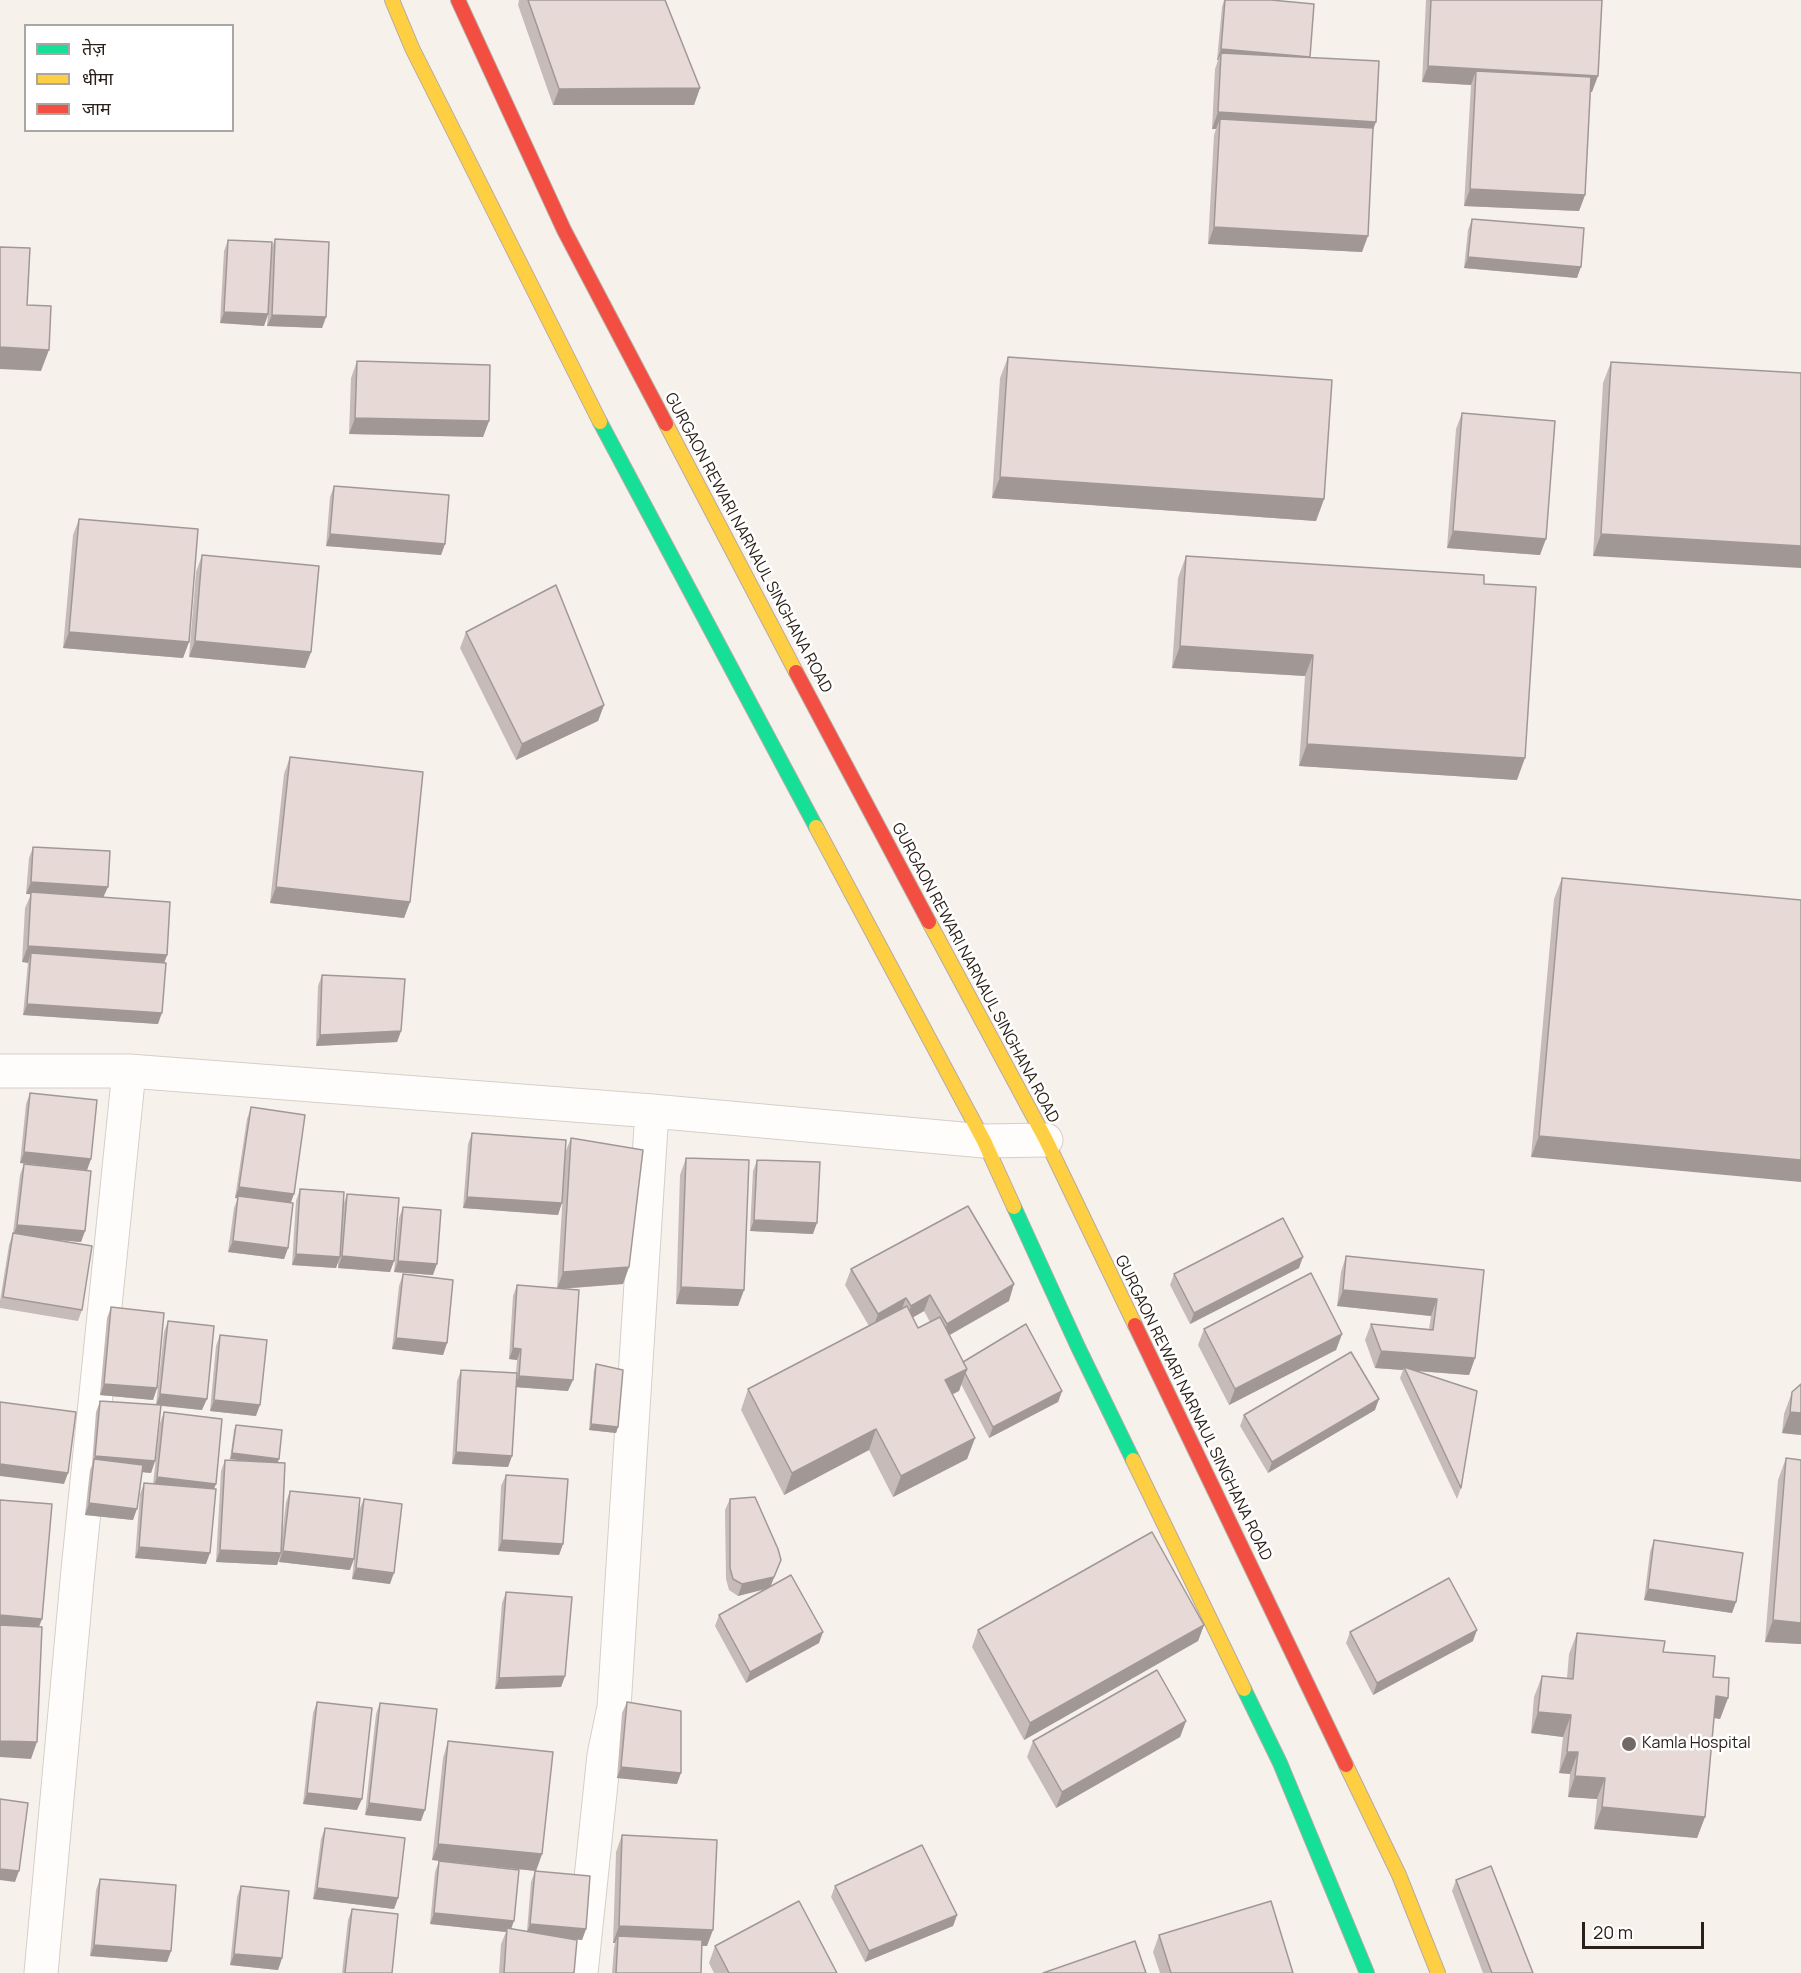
<!DOCTYPE html>
<html>
<head>
<meta charset="utf-8">
<style>
	body { margin:0 }
	#map { position:relative; width:1801px; height:1973px; overflow:hidden; background:#f7f1ec; font-family:Manrope,"Noto Sans Devanagari",sans-serif }
	canvas { display:block }
	.legend { position:absolute; left:24px; top:24px; width:210px; height:108px; box-sizing:border-box; background:#fff; border:2px solid #aaa6a3; margin:0; padding:8px 10px; list-style:none; font-size:18px; color:#2b2019 }
	.legend li { display:flex; align-items:center; gap:12px; height:30px }
	.legend b { width:30px; border:2px solid #aaa6a3 }
	.scale { position:absolute; left:1582px; top:1922px; width:122px; height:27px; box-sizing:border-box; border:3px solid #2b2019; border-top:0; padding-left:8px; font-size:18px; line-height:21px; white-space:nowrap; color:#2b2019; -webkit-text-stroke:4px #fff; paint-order:stroke }
</style>
</head>
<body>
<div id="map">
<canvas width="1801" height="1973"></canvas>
<ul class="legend">
<li><b style="height:8px;background:#16e098"></b>तेज़</li>
<li><b style="height:8px;background:#ffcf43"></b>धीमा</li>
<li><b style="height:8px;background:#f24e42"></b>जाम</li>
</ul>
<div class="scale">20 m</div>
</div>
<script>
const ctx = document.querySelector('canvas').getContext('2d');
ctx.lineJoin = 'round';
function toPath(rows) {
  const path = new Path2D();
  for (const r of rows) {
    path.moveTo(r[0], r[1]);
    for (let i = 2; i < r.length; i += 2) path.lineTo(r[i], r[i + 1]);
  }
  return path;
}
function stroke(path, color, width, dash) {
  ctx.strokeStyle = color;
  ctx.lineWidth = width;
  ctx.lineCap = dash ? 'butt' : 'round';
  ctx.setLineDash(dash || []);
  ctx.stroke(path);
}
function fill(path, color) {
  ctx.fillStyle = color;
  ctx.fill(path, 'evenodd');
}
function write(font, color, halo, rows, align = 'center') {
  ctx.font = font + ' Manrope,sans-serif';
  ctx.lineWidth = 5;
  ctx.setLineDash([]);
  ctx.textBaseline = 'middle';
  ctx.strokeStyle = halo;
  ctx.fillStyle = color;
  for (const [text, x, y, turn = 0] of rows) {
    ctx.save();
    ctx.translate(x, y);
    ctx.rotate((+turn || 0) * Math.PI / 180);
    ctx.textAlign = isNaN(turn) ? turn : align;
    if (halo) ctx.strokeText(text, 0, 0);
    ctx.fillText(text, 0, 0);
    ctx.restore();
  }
}
const street = toPath([
	[0,1071,129,1071,652,1111,984,1141,1046,1140],
	[41,1973,78,1570,129,1071],
	[581,1973,604,1755,614,1707,652,1111]
]);
const fast = toPath([
	[600,422,816,827],
	[1014,1207,1078,1347,1133,1460],
	[1244,1689,1280,1763,1367,1973]
]);
const slow = toPath([
	[392,0,412,48,600,422],
	[666,424,796,672],
	[816,827,984,1141,1014,1207],
	[929,922,1046,1140,1135,1325],
	[1133,1460,1244,1689],
	[1346,1765,1399,1875,1438,1973]
]);
const jam = toPath([
	[458,0,564,230,666,424],
	[796,672,929,922],
	[1135,1325,1346,1765]
]);
stroke(street, '#d6cec8', 35);
stroke(fast, '#b6aba4', 16);
stroke(slow, '#b6aba4', 16);
stroke(jam, '#b6aba4', 16);
stroke(street, '#fefdfc', 33);
stroke(fast, '#16e098', 14);
stroke(slow, '#ffcf43', 14);
stroke(jam, '#f24e42', 14);
fill(toPath([
	[519,0,665,0,700,88,694,105,553,105,518,5],
	[1224,0,1271,0,1309,58,1373,129,1362,252,1208,244,1214,135,1216,129,1212,129,1215,69,1218,60,1217,60,1222,7],
	[1426,0,1602,0,1592,92,1590,92,1585,195,1579,211,1464,206,1471,85,1422,82],
	[1472,219,1577,278,1464,268,1468,230],
	[275,239,326,317,322,328,267,326,268,315,264,326,220,323,224,251,228,240,271,250],
	[1008,357,1324,499,1316,521,992,498,1000,378],
	[357,361,489,421,483,437,349,434,351,378],
	[1611,362,1801,373,1593,556,1603,383],
	[1462,413,1540,555,1447,548,1456,429],
	[334,486,445,544,441,555,326,546,330,497],
	[79,519,189,642,183,658,63,648,73,535],
	[202,555,311,652,305,668,189,657,196,572],
	[1186,556,1484,584,1517,780,1299,766,1305,676,1172,668,1178,578],
	[466,632,604,705,598,721,516,760,460,648],
	[290,757,410,902,404,918,270,903,284,774],
	[33,847,104,897,167,955,164,963,158,1024,23,1015,28,962,22,962,25,908,31,894,26,894,29,858],
	[1562,878,1801,900,1531,1157,1554,899],
	[322,975,401,1031,397,1042,316,1046,318,986],
	[30,1093,91,1159,87,1170,85,1231,81,1242,50,1239,82,1310,78,1321,0,1308,0,1301,9,1245,13,1233,20,1175,24,1164,74,1169,20,1163,26,1104],
	[251,1107,291,1203,288,1248,284,1259,228,1252,234,1208,238,1198,235,1198,247,1119],
	[472,1133,565,1153,571,1138,629,1267,623,1284,560,1289,568,1391,516,1387,512,1456,508,1467,452,1464,457,1381,461,1370,516,1373,517,1360,509,1359,513,1296,517,1285,557,1288,563,1193,558,1215,463,1208,468,1144],
	[686,1158,744,1290,738,1306,676,1304,680,1175],
	[757,1160,813,1234,750,1231,753,1171],
	[300,1189,344,1203,347,1194,394,1261,390,1272,338,1268,338,1261,336,1268,292,1265,296,1201],
	[403,1207,433,1275,394,1272,399,1218],
	[1346,1256,1484,1270,1475,1358,1469,1375,1414,1371,1461,1488,1457,1499,1400,1378,1403,1370,1375,1368,1365,1340,1371,1324,1429,1329,1431,1316,1337,1306,1341,1272],
	[1299,1268,1190,1324,1170,1285,1174,1274],
	[851,1269,1009,1301,949,1335,963,1362,1062,1391,1058,1402,989,1438,961,1384,959,1391,952,1394,975,1438,967,1459,893,1497,869,1450,784,1495,741,1410,748,1389,869,1326,845,1285],
	[924,1311,930,1322,918,1328,913,1317],
	[403,1274,447,1343,443,1355,392,1349,399,1286],
	[111,1307,157,1388,153,1400,100,1395,107,1318],
	[168,1321,202,1410,161,1406,155,1461,151,1473,142,1472,133,1520,85,1515,90,1470,92,1465,96,1412,100,1401,156,1405,164,1332],
	[1204,1329,1342,1334,1336,1350,1229,1405,1198,1345],
	[220,1335,256,1416,210,1411,216,1346],
	[596,1364,618,1427,616,1433,589,1430,594,1370],
	[1801,1384,1801,1435,1782,1433,1784,1414,1792,1392],
	[1375,1410,1268,1473,1240,1426,1244,1415],
	[164,1412,216,1484,214,1489,206,1564,135,1558,140,1494,144,1483,153,1484,160,1423],
	[236,1425,279,1459,277,1462,282,1537,286,1502,290,1491,350,1570,279,1562,280,1557,277,1565,216,1562,221,1471,225,1460,245,1461,230,1459,234,1430],
	[1786,1458,1801,1460,1801,1644,1765,1642,1778,1480],
	[506,1475,563,1544,559,1555,498,1551,501,1486],
	[364,1499,390,1584,352,1579,359,1510],
	[730,1499,781,1560,770,1586,819,1643,746,1683,715,1626,719,1615,766,1588,738,1596,729,1590,726,1579,725,1510],
	[1654,1540,1736,1602,1732,1613,1644,1600,1650,1552],
	[506,1592,565,1676,561,1687,495,1689,502,1603],
	[1204,1625,1198,1641,1024,1740,972,1647,978,1630],
	[1350,1632,1473,1641,1373,1695,1346,1643],
	[1577,1633,1663,1652,1713,1677,1728,1698,1720,1719,1714,1718,1705,1817,1697,1838,1594,1829,1597,1799,1568,1797,1570,1774,1559,1773,1563,1737,1531,1733,1534,1697,1542,1676,1567,1678,1569,1654],
	[317,1702,357,1810,303,1804,313,1713],
	[627,1702,677,1784,617,1778,622,1713],
	[380,1703,421,1821,365,1815,376,1714],
	[1186,1721,1180,1737,1056,1808,1027,1757,1033,1741],
	[448,1741,542,1854,536,1871,432,1860,443,1758],
	[325,1828,398,1898,394,1909,313,1899,321,1839],
	[622,1835,707,1946,702,1946,701,1973,612,1973,614,1948,615,1943,613,1943,616,1852],
	[439,1861,511,1929,527,1931,531,1882,535,1871,586,1929,582,1940,576,1939,574,1973,499,1973,501,1944,506,1932,430,1924,435,1872],
	[100,1879,171,1951,167,1962,90,1956,96,1890],
	[1456,1880,1533,1973,1483,1973,1452,1891],
	[241,1886,282,1958,278,1970,230,1965,237,1897],
	[835,1886,957,1915,953,1926,865,1962,831,1897],
	[352,1909,392,1973,342,1973,348,1920],
	[1159,1935,1293,1973,1160,1973,1153,1952],
	[715,1946,837,1973,714,1973,709,1963]
]), '#c6bbb8');
fill(toPath([
	[1221,49,1310,57,1305,68,1221,53,1218,60,1217,60],
	[1428,66,1598,76,1592,92,1475,85,1476,71,1471,85,1422,82],
	[700,88,694,105,553,105,559,89],
	[1218,112,1376,122,1370,138,1220,119,1216,129,1212,129],
	[1470,189,1585,195,1579,211,1464,206],
	[1214,227,1368,236,1362,252,1208,244],
	[1468,257,1581,267,1577,278,1464,268],
	[224,312,268,314,264,326,220,323],
	[272,315,326,317,322,328,267,326],
	[0,347,49,350,41,371,0,369],
	[355,418,489,421,483,437,349,434],
	[1000,477,1324,499,1316,521,992,498],
	[1453,531,1546,539,1540,555,1447,548],
	[330,534,445,544,441,555,326,546],
	[1601,534,1801,546,1801,568,1593,556],
	[69,632,189,642,183,658,63,648],
	[195,641,311,652,305,668,189,657],
	[1180,646,1313,655,1305,676,1172,668],
	[604,705,598,721,516,760,522,744],
	[1307,744,1525,758,1517,780,1299,766],
	[31,882,108,887,103,898,26,894],
	[276,887,410,902,404,918,270,903],
	[28,946,167,955,161,972,31,953,28,963,22,962],
	[27,1004,162,1013,158,1024,23,1015],
	[401,1031,397,1042,316,1046,320,1035],
	[1539,1136,1801,1160,1801,1182,1531,1157],
	[24,1152,91,1159,87,1170,20,1163],
	[239,1187,294,1194,290,1205,235,1198],
	[467,1197,562,1203,558,1215,463,1208],
	[754,1220,817,1223,813,1234,750,1231],
	[17,1225,85,1231,81,1242,13,1236],
	[233,1241,288,1248,284,1259,228,1252],
	[296,1254,340,1257,336,1268,292,1265],
	[342,1256,394,1261,390,1272,338,1268],
	[1303,1257,1299,1268,1190,1324,1194,1313],
	[398,1261,437,1264,433,1275,394,1272],
	[629,1267,623,1284,557,1289,563,1272],
	[1014,1284,1009,1301,941,1340,947,1324],
	[681,1287,744,1290,738,1306,676,1304],
	[1343,1290,1437,1299,1431,1316,1337,1306],
	[930,1295,924,1311,905,1322,911,1306],
	[906,1298,900,1314,872,1331,878,1314],
	[1342,1334,1336,1350,1229,1405,1235,1389],
	[396,1338,447,1343,443,1355,392,1349],
	[513,1348,521,1349,517,1360,509,1359],
	[1381,1351,1475,1358,1469,1375,1406,1370,1404,1367,1403,1370,1375,1368],
	[967,1369,959,1391,938,1402,945,1380],
	[519,1376,573,1380,568,1391,514,1387],
	[104,1384,157,1388,153,1400,100,1395],
	[1062,1391,1058,1402,989,1438,993,1427],
	[160,1394,207,1399,202,1410,156,1405],
	[1379,1399,1375,1410,1268,1473,1272,1462],
	[214,1400,260,1405,256,1416,210,1411],
	[1790,1412,1801,1413,1801,1435,1782,1433],
	[591,1424,618,1427,616,1433,589,1430],
	[876,1429,869,1450,784,1495,792,1473],
	[975,1438,967,1459,893,1497,901,1476],
	[456,1452,512,1456,508,1467,452,1464],
	[232,1453,279,1459,277,1464,230,1459],
	[95,1456,155,1461,151,1473,93,1467],
	[0,1464,68,1473,64,1484,0,1476],
	[157,1477,216,1484,211,1495,153,1488],
	[89,1503,137,1509,133,1520,85,1515],
	[502,1540,563,1544,559,1555,498,1551],
	[139,1547,210,1553,206,1564,135,1558],
	[220,1550,281,1553,277,1565,216,1562],
	[283,1551,354,1559,350,1570,279,1562],
	[781,1560,770,1588,738,1596,742,1584],
	[356,1568,394,1573,390,1584,352,1579],
	[1648,1589,1736,1602,1732,1613,1644,1600],
	[0,1615,42,1619,36,1635,0,1632],
	[1773,1620,1801,1623,1801,1644,1765,1642],
	[1204,1625,1198,1641,1024,1740,1030,1723],
	[1477,1630,1473,1641,1373,1695,1377,1683],
	[823,1632,819,1643,746,1683,750,1672],
	[565,1676,561,1687,495,1689,499,1678],
	[1716,1696,1728,1698,1720,1719,1709,1717],
	[1538,1712,1571,1715,1563,1737,1531,1733],
	[1186,1721,1180,1737,1056,1808,1062,1792],
	[0,1741,37,1742,31,1759,0,1757],
	[1567,1752,1578,1752,1570,1774,1559,1773],
	[621,1767,681,1773,677,1784,617,1778],
	[1575,1776,1605,1778,1597,1799,1568,1797],
	[307,1793,362,1799,357,1810,303,1804],
	[369,1803,425,1810,421,1821,365,1815],
	[1602,1807,1705,1817,1697,1838,1594,1829],
	[438,1844,542,1854,536,1871,432,1860],
	[0,1869,19,1871,15,1882,0,1880],
	[317,1888,398,1898,394,1909,313,1899],
	[434,1913,514,1921,510,1932,507,1928,506,1932,430,1924],
	[957,1915,953,1926,865,1962,869,1951],
	[530,1924,586,1929,582,1940,526,1935],
	[619,1926,713,1930,707,1946,617,1943,618,1936,615,1943,613,1943],
	[94,1945,171,1951,167,1962,90,1956],
	[234,1954,282,1958,278,1970,230,1965]
]), '#a19896');
const building = toPath([
	[528,0,665,0,700,88,559,89,528,0],
	[1225,0,1271,0,1314,4,1310,57,1221,49,1225,0],
	[1431,0,1602,0,1598,76,1428,66,1431,0],
	[1221,53,1379,61,1376,122,1218,112,1221,53],
	[1476,71,1591,77,1585,195,1470,189,1476,71],
	[1220,119,1373,128,1368,236,1214,227,1220,119],
	[1472,219,1584,228,1581,267,1468,257,1472,219],
	[275,239,329,242,326,317,272,315,275,239],
	[228,240,272,242,268,314,224,312,228,240],
	[0,247,30,248,27,305,51,306,49,350,0,347,0,247],
	[1008,357,1332,380,1324,499,1000,477,1008,357],
	[357,361,490,365,489,421,355,418,357,361],
	[1611,362,1801,373,1801,546,1601,534,1611,362],
	[1462,413,1555,421,1546,539,1453,531,1462,413],
	[334,486,449,495,445,544,330,534,334,486],
	[79,519,198,529,189,642,69,632,79,519],
	[202,555,319,566,311,652,195,641,202,555],
	[1186,556,1484,575,1484,584,1536,587,1525,758,1307,744,1313,655,1180,646,1186,556],
	[556,585,604,705,522,744,466,632,556,585],
	[290,757,423,772,410,902,276,887,290,757],
	[33,847,110,851,108,887,31,882,33,847],
	[1562,878,1801,900,1801,1160,1539,1136,1562,878],
	[31,892,170,902,167,955,28,946,31,892],
	[31,953,166,963,162,1013,27,1004,31,953],
	[322,975,405,979,401,1031,320,1035,322,975],
	[30,1093,97,1100,91,1159,24,1152,30,1093],
	[251,1107,305,1115,294,1194,239,1187,251,1107],
	[472,1133,566,1140,562,1203,467,1197,472,1133],
	[571,1138,643,1150,629,1267,563,1272,571,1138],
	[686,1158,749,1160,744,1290,681,1287,686,1158],
	[757,1160,820,1162,817,1223,754,1220,757,1160],
	[24,1164,91,1171,85,1231,17,1225,24,1164],
	[300,1189,344,1192,340,1257,296,1254,300,1189],
	[347,1194,399,1198,394,1261,342,1256,347,1194],
	[238,1196,293,1203,288,1248,233,1241,238,1196],
	[968,1206,1014,1284,947,1324,930,1295,911,1306,906,1298,878,1314,851,1269,968,1206],
	[403,1207,441,1210,437,1264,398,1261,403,1207],
	[1283,1218,1303,1257,1194,1313,1174,1274,1283,1218],
	[13,1233,92,1246,82,1310,3,1297,13,1233],
	[1346,1256,1484,1270,1475,1358,1381,1351,1371,1324,1433,1330,1437,1299,1343,1290,1346,1256],
	[1311,1273,1342,1334,1235,1389,1204,1329,1311,1273],
	[403,1274,453,1280,447,1343,396,1338,403,1274],
	[517,1285,579,1290,573,1380,519,1376,521,1349,513,1348,517,1285],
	[907,1306,918,1328,940,1317,967,1369,945,1380,975,1438,901,1476,876,1429,792,1473,748,1389,907,1306],
	[111,1307,164,1313,157,1388,104,1384,111,1307],
	[168,1321,214,1326,207,1399,160,1394,168,1321],
	[1026,1324,1062,1391,993,1427,965,1373,967,1369,963,1362,1026,1324],
	[220,1335,267,1340,260,1405,214,1400,220,1335],
	[1351,1352,1379,1399,1272,1462,1244,1415,1351,1352],
	[596,1364,623,1370,618,1427,591,1424,596,1364],
	[1404,1367,1477,1391,1461,1488,1404,1367],
	[461,1370,517,1373,512,1456,456,1452,461,1370],
	[1801,1384,1801,1413,1790,1412,1792,1392,1801,1384],
	[100,1401,161,1405,155,1461,95,1456,100,1401],
	[0,1402,76,1412,68,1473,0,1464,0,1402],
	[164,1412,222,1419,216,1484,157,1477,164,1412],
	[236,1425,282,1430,279,1459,232,1453,236,1425],
	[1786,1458,1801,1460,1801,1623,1773,1620,1786,1458],
	[94,1459,143,1465,137,1509,89,1503,94,1459],
	[225,1460,285,1463,281,1553,220,1550,225,1460],
	[506,1475,568,1479,563,1544,502,1540,506,1475],
	[144,1483,216,1489,210,1553,139,1547,144,1483],
	[290,1491,360,1498,354,1559,283,1551,290,1491],
	[755,1497,778,1549,781,1560,774,1577,742,1584,733,1579,730,1568,730,1499,755,1497],
	[364,1499,402,1504,394,1573,356,1568,364,1499],
	[0,1500,52,1504,42,1619,0,1615,0,1500],
	[1152,1532,1204,1625,1030,1723,978,1630,1152,1532],
	[1654,1540,1743,1553,1736,1602,1648,1589,1654,1540],
	[791,1575,823,1632,750,1672,719,1615,791,1575],
	[1449,1578,1477,1630,1377,1683,1350,1632,1449,1578],
	[506,1592,572,1597,565,1676,499,1678,506,1592],
	[0,1625,42,1627,37,1742,0,1741,0,1625],
	[1577,1633,1665,1641,1663,1652,1715,1656,1713,1677,1729,1678,1728,1698,1716,1696,1705,1817,1602,1807,1605,1778,1575,1776,1578,1752,1567,1752,1571,1715,1538,1712,1542,1676,1573,1679,1577,1633],
	[1157,1670,1186,1721,1062,1792,1033,1741,1157,1670],
	[317,1702,372,1708,362,1799,307,1793,317,1702],
	[627,1702,681,1711,681,1773,621,1767,627,1702],
	[380,1703,437,1709,425,1810,369,1803,380,1703],
	[448,1741,553,1752,542,1854,438,1844,448,1741],
	[0,1799,28,1803,19,1871,0,1869,0,1799],
	[325,1828,405,1838,398,1898,317,1888,325,1828],
	[622,1835,717,1840,713,1930,619,1926,622,1835],
	[922,1845,957,1915,869,1951,835,1886,922,1845],
	[439,1861,519,1870,514,1921,434,1913,439,1861],
	[1491,1866,1533,1973,1492,1973,1456,1880,1491,1866],
	[535,1871,590,1876,586,1929,530,1924,535,1871],
	[100,1879,176,1885,171,1951,94,1945,100,1879],
	[241,1886,289,1891,282,1958,234,1954,241,1886],
	[799,1901,837,1973,729,1973,715,1946,799,1901],
	[1271,1901,1293,1973,1171,1973,1159,1935,1271,1901],
	[352,1909,398,1914,392,1973,345,1973,352,1909],
	[507,1928,577,1940,574,1973,504,1973,507,1928],
	[618,1936,702,1940,701,1973,616,1973,618,1936],
	[1135,1941,1146,1973,1043,1973,1135,1941]
]);
fill(building, '#e6d9d6');
stroke(building, '#a19896', 1.5);
for (const [x, y, r, color] of [
	[1629,1744,8,"#726963"]
]) {
  const dot = new Path2D();
  dot.arc(x, y, r, 0, 2 * Math.PI);
  ctx.fillStyle = color;
  ctx.fill(dot);
  stroke(dot, '#fff', 2);
}
write('16px', '#2b2019', '#fff', [
	["GURGAON REWARI NARNAUL SINGHANA ROAD",748,543,62],
	["GURGAON REWARI NARNAUL SINGHANA ROAD",975,973,62],
	["GURGAON REWARI NARNAUL SINGHANA ROAD",1193,1408,64]
]);
write('16px', '#2b2019', '#fff', [
	["Kamla Hospital",1642,1744]
], 'left');
</script>
</body>
</html>
